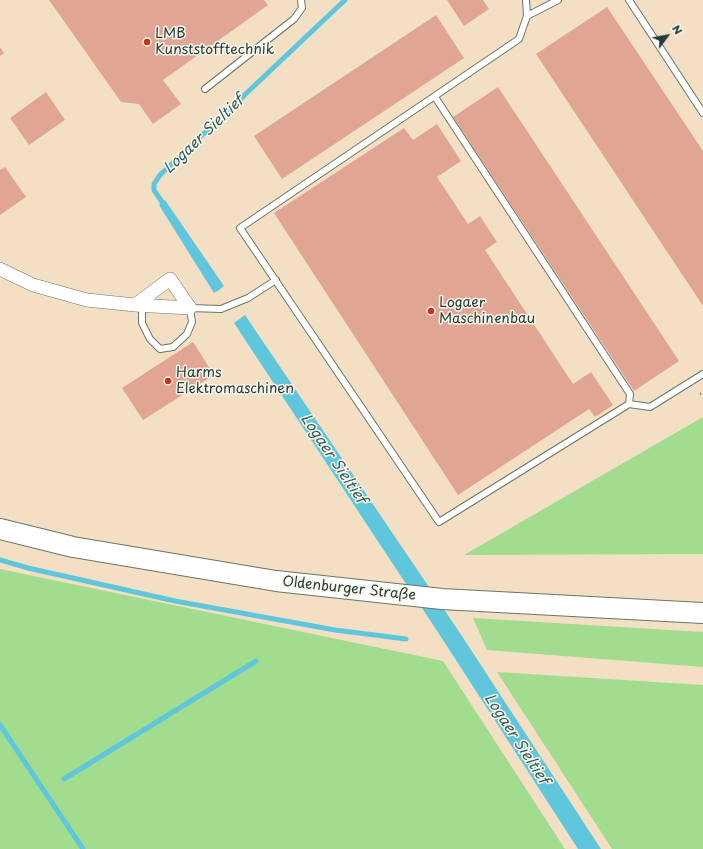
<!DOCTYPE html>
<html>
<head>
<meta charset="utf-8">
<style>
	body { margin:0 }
	#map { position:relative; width:703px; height:849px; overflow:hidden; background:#f3e0c4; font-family:"Playpen Sans",sans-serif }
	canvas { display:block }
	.north { position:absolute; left:647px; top:16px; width:40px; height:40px; -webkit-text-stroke:3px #fbf7ec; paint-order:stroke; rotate:58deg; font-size:11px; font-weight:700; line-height:16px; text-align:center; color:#1f3d34 }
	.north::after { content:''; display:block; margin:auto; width:14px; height:18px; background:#1f3d34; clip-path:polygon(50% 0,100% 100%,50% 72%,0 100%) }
</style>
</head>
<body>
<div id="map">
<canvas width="703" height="849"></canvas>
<div class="north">N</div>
</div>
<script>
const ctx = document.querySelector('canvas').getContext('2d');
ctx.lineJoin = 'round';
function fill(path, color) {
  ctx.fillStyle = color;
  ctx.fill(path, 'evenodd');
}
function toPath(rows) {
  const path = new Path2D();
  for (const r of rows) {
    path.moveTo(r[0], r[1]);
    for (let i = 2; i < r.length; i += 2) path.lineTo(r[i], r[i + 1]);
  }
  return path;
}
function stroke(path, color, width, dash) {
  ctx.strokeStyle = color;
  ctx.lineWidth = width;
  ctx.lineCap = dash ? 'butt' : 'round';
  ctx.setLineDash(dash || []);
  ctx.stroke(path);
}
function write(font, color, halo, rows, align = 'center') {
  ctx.font = font + ' "Playpen Sans",sans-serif';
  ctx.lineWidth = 3;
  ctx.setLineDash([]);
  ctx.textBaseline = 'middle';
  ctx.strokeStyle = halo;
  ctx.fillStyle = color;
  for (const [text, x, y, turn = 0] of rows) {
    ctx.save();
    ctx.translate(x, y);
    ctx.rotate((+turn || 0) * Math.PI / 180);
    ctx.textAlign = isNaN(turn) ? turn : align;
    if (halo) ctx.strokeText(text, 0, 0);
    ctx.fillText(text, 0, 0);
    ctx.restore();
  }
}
fill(toPath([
	[703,416,703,554,464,555,703,417],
	[0,569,443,661,565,849,0,849],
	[473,618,703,632,703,667,487,650],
	[497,672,703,685,703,849,612,849]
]), '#a2dc8f');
fill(toPath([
	[165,200,224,286,219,290,214,293,159,205],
	[245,315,458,630,601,849,578,849,443,640,234,323]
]), '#5fc6db');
stroke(toPath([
	[162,202,154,190,154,184,160,175,345,0],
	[0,560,28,568,175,601,335,630,406,639],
	[0,725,83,849],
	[64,779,256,661]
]), '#5fc6db', 5);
fill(toPath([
	[49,0,264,0,268,5,163,80,181,104,153,124,139,104,121,102],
	[447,0,483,0,489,9,464,26],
	[607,7,703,151,703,306,536,54],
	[436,15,464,58,282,179,254,136],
	[0,47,4,53,0,56],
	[498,87,679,361,634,391,453,117],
	[46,92,65,120,29,145,10,118],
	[437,124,461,161,437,177,468,224,480,216,497,242,485,250,573,384,591,372,613,405,595,417,589,409,458,495,274,213,404,128,413,140],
	[5,167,26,197,0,215,0,170],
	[193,342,214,375,143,420,122,388]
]), '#e1a693');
const service = toPath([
	[629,0,703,113],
	[527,16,558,0],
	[205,89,294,19,302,8,301,0],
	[435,97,630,394,629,404,439,522,240,228,519,39,527,16,526,0],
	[142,305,142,323,150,339,160,349,173,347,187,334,192,322,190,308,221,309,248,298,276,280],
	[629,404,650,407,703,374]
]);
const minor = toPath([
	[0,269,33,285,87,300,135,305,190,308,170,279,135,305]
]);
const primary = toPath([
	[0,529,73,547,276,581,442,599,703,613]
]);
stroke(service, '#697666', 8);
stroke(minor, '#697666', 14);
stroke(primary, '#697666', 22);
stroke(toPath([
	[700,394,703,392]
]), '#697666', 2.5, [1, 3]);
stroke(service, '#fff', 6);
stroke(minor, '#fff', 13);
stroke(primary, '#fff', 20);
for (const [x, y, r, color] of [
	[147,42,4,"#c8321e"],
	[431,311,4,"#c8321e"],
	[168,381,4,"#c8321e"]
]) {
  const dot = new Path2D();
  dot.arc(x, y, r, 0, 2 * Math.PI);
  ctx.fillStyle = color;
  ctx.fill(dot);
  stroke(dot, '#fbf7ec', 1.5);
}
write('14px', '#1f3d34', '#fbf7ec', [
	["LMB",155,34],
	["Kunststofftechnik",155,50],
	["Logaer",439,303],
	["Maschinenbau",439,319],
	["Harms",176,373],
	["Elektromaschinen",176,389]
], 'left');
write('14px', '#1f3d34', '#fbf7ec', [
	["Oldenburger Straße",349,589,6]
]);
write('italic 15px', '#2f5f5e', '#fbf7ec', [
	["Logaer Sieltief",204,135,-44],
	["Logaer Sieltief",333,459,56],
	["Logaer Sieltief",516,739,57]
]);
</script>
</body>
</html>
